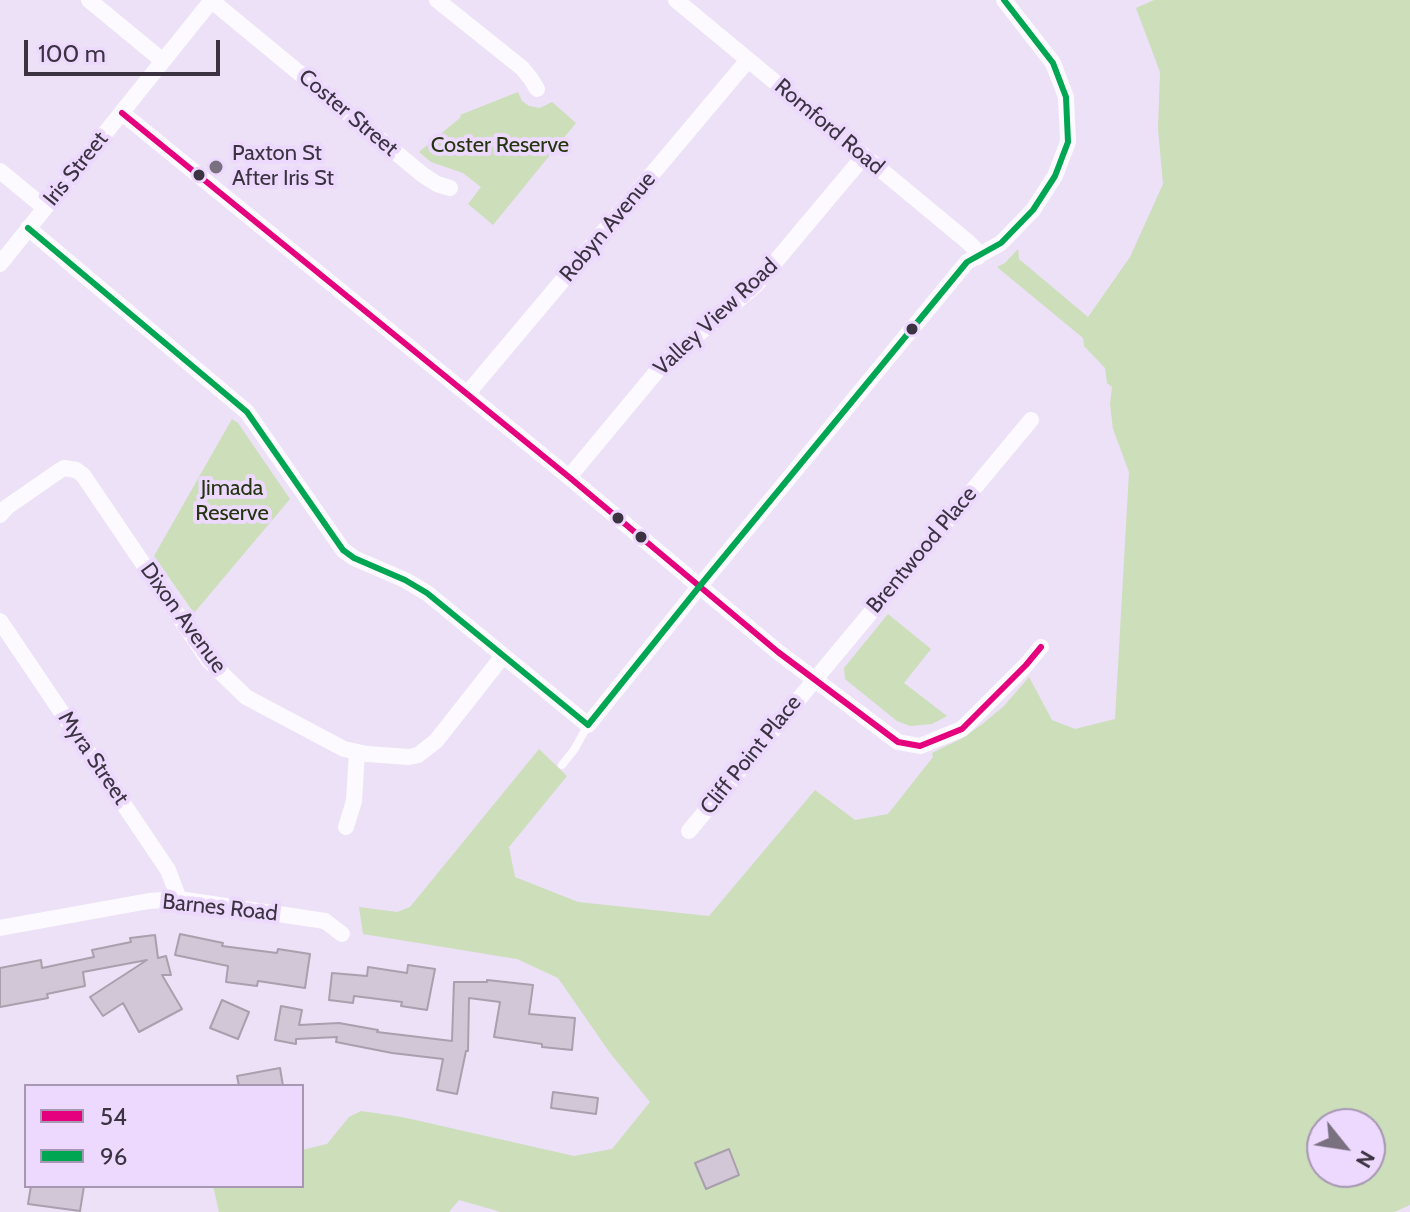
<!DOCTYPE html>
<html>
<head>
<meta charset="utf-8">
<style>
	body { margin:0 }
	#map { position:relative; width:1410px; height:1212px; overflow:hidden; background:#ece1f6; font-family:Cabin,sans-serif }
	canvas { display:block }
	.legend { position:absolute; left:24px; top:1084px; width:280px; height:104px; box-sizing:border-box; background:#edd9fe; border:2px solid #a697b2; margin:0; padding:10px 14px; list-style:none; font-size:24px; color:#3b3341 }
	.legend li { display:flex; align-items:center; gap:16px; height:40px }
	.legend b { width:40px; border:2px solid #a697b2 }
	.north { position:absolute; left:1306px; top:1108px; width:80px; height:80px; box-sizing:border-box; background:#edd9fe; border:2px solid #a697b2; border-radius:50%; rotate:120deg; font-size:22px; font-weight:700; line-height:32px; text-align:center; color:#3b3341 }
	.north::after { content:''; display:block; margin:auto; width:28px; height:36px; background:#797080; clip-path:polygon(50% 0,100% 100%,50% 72%,0 100%) }
	.scale { position:absolute; left:24px; top:40px; width:196px; height:36px; box-sizing:border-box; border:4px solid #3b3341; border-top:0; padding-left:10px; font-size:24px; line-height:28px; white-space:nowrap; color:#3b3341; -webkit-text-stroke:6px #edd9fe; paint-order:stroke }
</style>
</head>
<body>
<div id="map">
<canvas width="1410" height="1212"></canvas>
<ul class="legend">
<li><b style="height:10px;background:#e5007d"></b>54</li>
<li><b style="height:10px;background:#00a651"></b>96</li>
</ul>
<div class="north">N</div>
<div class="scale">100 m</div>
</div>
<script>
const ctx = document.querySelector('canvas').getContext('2d');
ctx.lineJoin = 'round';
function fill(path, color) {
  ctx.fillStyle = color;
  ctx.fill(path, 'evenodd');
}
function toPath(rows) {
  const path = new Path2D();
  for (const r of rows) {
    path.moveTo(r[0], r[1]);
    for (let i = 2; i < r.length; i += 2) path.lineTo(r[i], r[i + 1]);
  }
  return path;
}
function stroke(path, color, width, dash) {
  ctx.strokeStyle = color;
  ctx.lineWidth = width;
  ctx.lineCap = dash ? 'butt' : 'round';
  ctx.setLineDash(dash || []);
  ctx.stroke(path);
}
function write(font, color, halo, rows, align = 'center') {
  ctx.font = font + ' Cabin,sans-serif';
  ctx.lineWidth = 8;
  ctx.setLineDash([]);
  ctx.textBaseline = 'middle';
  ctx.strokeStyle = halo;
  ctx.fillStyle = color;
  for (const [text, x, y, turn = 0] of rows) {
    ctx.save();
    ctx.translate(x, y);
    ctx.rotate((+turn || 0) * Math.PI / 180);
    ctx.textAlign = isNaN(turn) ? turn : align;
    if (halo) ctx.strokeText(text, 0, 0);
    ctx.fillText(text, 0, 0);
    ctx.restore();
  }
}
fill(toPath([
	[1154,0,1410,0,1410,1205,1394,1212,501,1212,459,1200,449,1212,219,1212,213,1186,302,1186,302,1150,327,1144,349,1117,361,1111,402,1117,574,1156,612,1149,650,1102,610,1053,558,978,517,959,363,934,359,907,397,912,410,907,539,749,567,776,509,847,515,877,578,902,709,916,815,790,855,820,888,814,933,757,932,753,961,739,981,725,1004,706,1029,677,1052,720,1075,729,1115,719,1129,472,1113,429,1110,404,1112,387,1107,383,1105,368,1084,346,1083,338,997,267,1005,263,1018,249,1019,259,1088,317,1130,257,1163,184,1158,129,1160,72,1136,8],
	[1322,1124,1370,1124,1370,1172,1322,1172],
	[518,92,522,101,529,106,540,108,552,102,576,123,493,225,468,204,481,187,463,173,431,162,419,152,461,117,460,115],
	[232,419,238,423,290,499,194,613,154,556],
	[888,614,931,649,904,683,947,716,932,724,910,726,897,721,845,679,844,668]
]), '#ccdeba');
const building = toPath([
	[180,934,223,943,222,946,277,953,278,949,310,954,305,988,258,981,257,986,226,982,228,966,175,955,180,934],
	[155,935,158,958,166,956,171,975,162,975,182,1009,139,1032,123,1003,103,1016,90,997,147,960,83,972,85,986,47,994,48,998,0,1007,0,968,41,960,42,968,94,957,92,950,131,942,130,938,155,935],
	[408,965,435,969,427,1010,401,1006,402,1002,354,996,353,1003,329,1000,332,973,367,976,368,967,407,973,408,965],
	[487,980,533,985,529,1014,575,1018,572,1050,542,1047,542,1044,494,1037,500,1002,469,998,468,1051,466,1051,457,1094,437,1090,443,1059,392,1053,336,1042,337,1037,296,1039,296,1044,275,1040,281,1006,302,1010,299,1025,339,1023,378,1030,377,1032,452,1041,454,982,487,982,487,980],
	[222,1000,249,1012,238,1039,210,1028,222,1000],
	[280,1068,283,1086,239,1086,237,1076,280,1068],
	[553,1092,598,1098,596,1114,551,1108,553,1092],
	[729,1149,739,1175,706,1189,695,1163,729,1149],
	[31,1186,84,1186,80,1211,28,1204,31,1186]
]);
fill(building, '#d2c7d6');
stroke(building, '#a99fad', 2);
stroke(toPath([
	[562,765,574,750,588,725]
]), '#fcfafe', 8);
stroke(toPath([
	[89,0,163,61],
	[437,0,522,68,531,79,537,89],
	[676,0,968,242,975,249,978,257],
	[212,1,423,175,437,184,450,188],
	[122,113,569,477,778,652,898,742,920,746,962,729,1026,665,1041,647],
	[0,171,45,208],
	[28,228,247,412,343,550,354,558,405,580,427,593,588,725,699,587,967,262,1001,243,1033,210,1055,176,1068,142,1066,97,1053,63,1004,0],
	[0,264,212,0],
	[467,394,748,60],
	[569,477,663,364,755,286,864,156],
	[0,515,7,507,59,471,64,468,76,470,83,475,209,661,246,697,344,749,367,754,409,757,418,755,436,741,503,656],
	[0,621,168,870,179,899],
	[346,827,354,801,357,752],
	[689,831,1031,420],
	[0,928,149,901,179,899,325,921,342,934]
]), '#fcfafe', 16);
stroke(toPath([
	[122,113,569,477,778,652,898,742,920,746,962,729,1026,665,1041,647]
]), '#e5007d', 6);
stroke(toPath([
	[28,228,247,412,343,550,354,558,405,580,427,593,588,725,699,587,967,262,1001,243,1033,210,1055,176,1068,142,1066,97,1053,63,1004,0]
]), '#00a651', 6);
for (const [x, y, r, color] of [
	[216,167,8,"#797080"],
	[199,175,7,"#3b3341"],
	[912,329,7,"#3b3341"],
	[618,518,7,"#3b3341"],
	[641,537,7,"#3b3341"]
]) {
  const dot = new Path2D();
  dot.arc(x, y, r, 0, 2 * Math.PI);
  ctx.fillStyle = color;
  ctx.fill(dot);
  stroke(dot, '#edd9fe', 3);
}
write('22px', '#3b3341', '#edd9fe', [
	["Coster Street",348,113,40],
	["Romford Road",829,127,40],
	["Iris Street",76,169,-51],
	["Robyn Avenue",608,227,-50],
	["Valley View Road",716,317,-43],
	["Brentwood Place",922,550,-50],
	["Dixon Avenue",183,618,54],
	["Cliff Point Place",751,755,-51],
	["Myra Street",93,758,56],
	["Barnes Road",220,908,6]
]);
write('22px', '#243510', '#edd9fe', [
	["Coster Reserve",500,146],
	["Jimada",232,489],
	["Reserve",232,514]
]);
write('22px', '#3b3341', '#edd9fe', [
	["Paxton St",232,154],
	["After Iris St",232,179]
], 'left');
</script>
</body>
</html>
